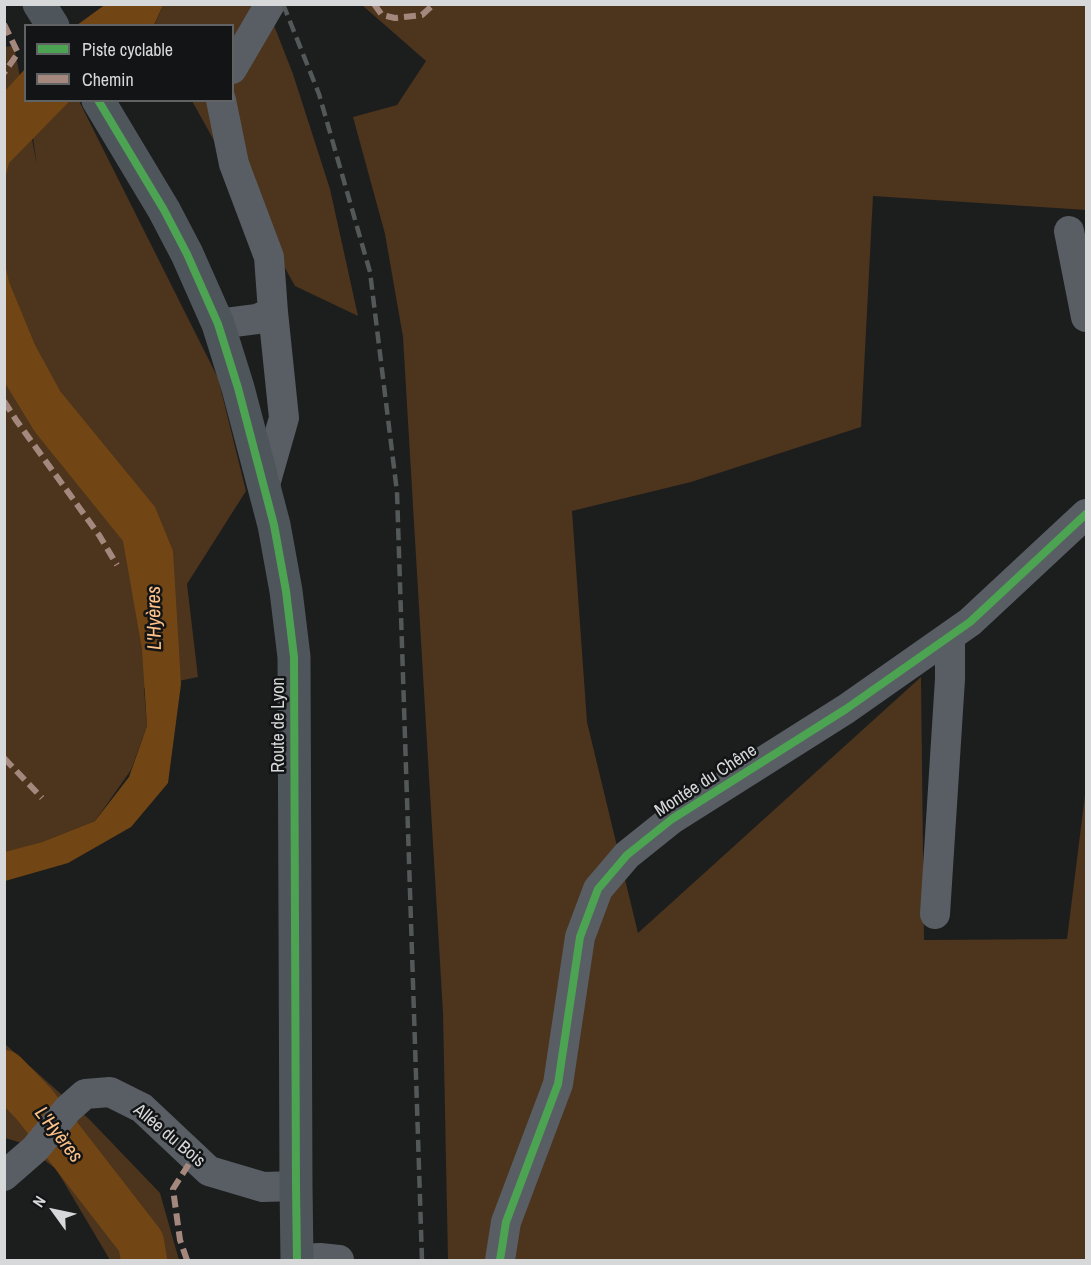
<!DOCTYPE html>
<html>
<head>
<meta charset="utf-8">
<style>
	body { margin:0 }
	#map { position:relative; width:1091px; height:1265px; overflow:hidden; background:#1c1d1d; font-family:"Archivo Narrow",sans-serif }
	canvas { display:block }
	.frame { position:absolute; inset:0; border:6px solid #d7d8da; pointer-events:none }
	.legend { position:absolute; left:24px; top:24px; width:210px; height:78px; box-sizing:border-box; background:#121415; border:2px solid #616264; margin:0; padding:8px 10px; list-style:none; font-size:18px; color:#d7d8da }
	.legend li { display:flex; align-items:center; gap:12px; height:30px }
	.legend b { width:30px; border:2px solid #616264 }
	.north { position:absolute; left:24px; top:1181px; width:60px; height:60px; -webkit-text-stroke:4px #121415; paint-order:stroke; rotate:303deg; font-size:16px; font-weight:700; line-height:24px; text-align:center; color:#d7d8da }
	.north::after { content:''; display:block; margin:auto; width:21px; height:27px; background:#d7d8da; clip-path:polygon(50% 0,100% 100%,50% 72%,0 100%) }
</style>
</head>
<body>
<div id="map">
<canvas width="1091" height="1265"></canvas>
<div class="frame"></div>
<ul class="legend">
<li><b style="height:8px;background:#4ca352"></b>Piste cyclable</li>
<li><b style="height:8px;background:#a5887d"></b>Chemin</li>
</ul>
<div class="north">N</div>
</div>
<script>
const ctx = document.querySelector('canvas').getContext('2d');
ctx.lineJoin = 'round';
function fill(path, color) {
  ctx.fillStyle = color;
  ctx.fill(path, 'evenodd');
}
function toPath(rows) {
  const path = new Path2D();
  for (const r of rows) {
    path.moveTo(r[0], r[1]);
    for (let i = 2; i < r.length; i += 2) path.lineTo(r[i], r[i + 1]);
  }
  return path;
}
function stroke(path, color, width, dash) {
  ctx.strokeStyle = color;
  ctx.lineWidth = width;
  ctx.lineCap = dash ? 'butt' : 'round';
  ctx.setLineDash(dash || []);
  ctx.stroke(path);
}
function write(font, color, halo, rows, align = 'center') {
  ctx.font = font + ' "Archivo Narrow",sans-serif';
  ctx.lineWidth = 5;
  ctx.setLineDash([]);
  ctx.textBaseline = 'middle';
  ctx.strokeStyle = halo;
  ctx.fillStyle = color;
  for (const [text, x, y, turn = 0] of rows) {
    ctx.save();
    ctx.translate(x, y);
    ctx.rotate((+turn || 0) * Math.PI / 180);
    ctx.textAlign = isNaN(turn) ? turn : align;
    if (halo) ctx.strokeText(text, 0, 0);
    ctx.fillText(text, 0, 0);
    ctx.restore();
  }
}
fill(toPath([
	[163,5,266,5,293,74,330,189,358,316,295,286,192,101,232,100,232,26,154,26],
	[362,5,1086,5,1086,210,873,196,861,427,691,482,572,511,587,722,638,933,921,677,924,940,1067,939,1086,787,1086,1260,448,1260,443,1013,403,337,385,234,353,117,397,105,426,61],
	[14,46,37,165,33,138,70,101,79,101,218,378,246,491,187,584,198,677,144,688,147,726,131,770,95,821,42,842,5,853,4,47],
	[4,1043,90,1120,160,1193,179,1260,110,1260,56,1169,22,1143,5,1138]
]), '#4c341d');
fill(toPath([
	[106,4,163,4,163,5,154,25,77,25],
	[25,69,26,100,70,101,9,163,5,179,5,91],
	[4,259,9,282,35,345,60,391,155,507,173,551,181,684,168,783,131,827,68,863,5,881,5,852,42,842,95,821,129,777,147,726,142,649,123,541,35,432,5,383],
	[4,1062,52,1109,139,1203,107,1225,66,1159,5,1099]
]), '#724614');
stroke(toPath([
	[4,1073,34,1104,141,1242,144,1260]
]), '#724614', 46);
stroke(toPath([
	[232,69,270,4],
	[1069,231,1086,317],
	[218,324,257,319,273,312,269,257,234,164,221,100],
	[264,488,284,418,273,312],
	[935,914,950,679,950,637],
	[4,1176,35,1149,68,1109,85,1094,110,1092,142,1108,209,1171,263,1187,296,1186],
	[297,1259,320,1258,339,1260],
	[500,1260,506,1222,558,1084,580,937,598,889,627,855,672,819,846,709,970,622,1086,514]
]), '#585e64', 30);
stroke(toPath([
	[39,4,53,26],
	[98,100,164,210,187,254,218,324,238,388,274,525,286,591,294,657,296,1186,297,1260]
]), '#4f565b', 33);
stroke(toPath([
	[283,4,319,94,370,272,397,492,422,1260]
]), '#535859', 4.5, [12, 6]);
stroke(toPath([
	[374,4,382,15,395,18,422,15,434,4],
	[4,24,18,53,4,73],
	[4,401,16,420,99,535,117,565],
	[4,758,42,798],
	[187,1260,180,1240,173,1189,194,1156]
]), '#a5887d', 6, [12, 6]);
stroke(toPath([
	[98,100,164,210,187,254,218,324,238,388,274,525,286,591,294,657,296,1186,297,1260],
	[500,1260,506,1222,558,1084,580,937,598,889,627,855,672,819,846,709,970,622,1086,514]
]), '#4ca352', 8);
write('18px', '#d7d8da', '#121415', [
	["Route de Lyon",279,725,-90],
	["Montée du Chêne",706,781,-33],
	["Allée du Bois",169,1136,40]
]);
write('italic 20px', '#fdc28a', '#121415', [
	["L'Hyères",155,618,-91],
	["L'Hyères",58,1135,52]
]);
</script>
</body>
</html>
